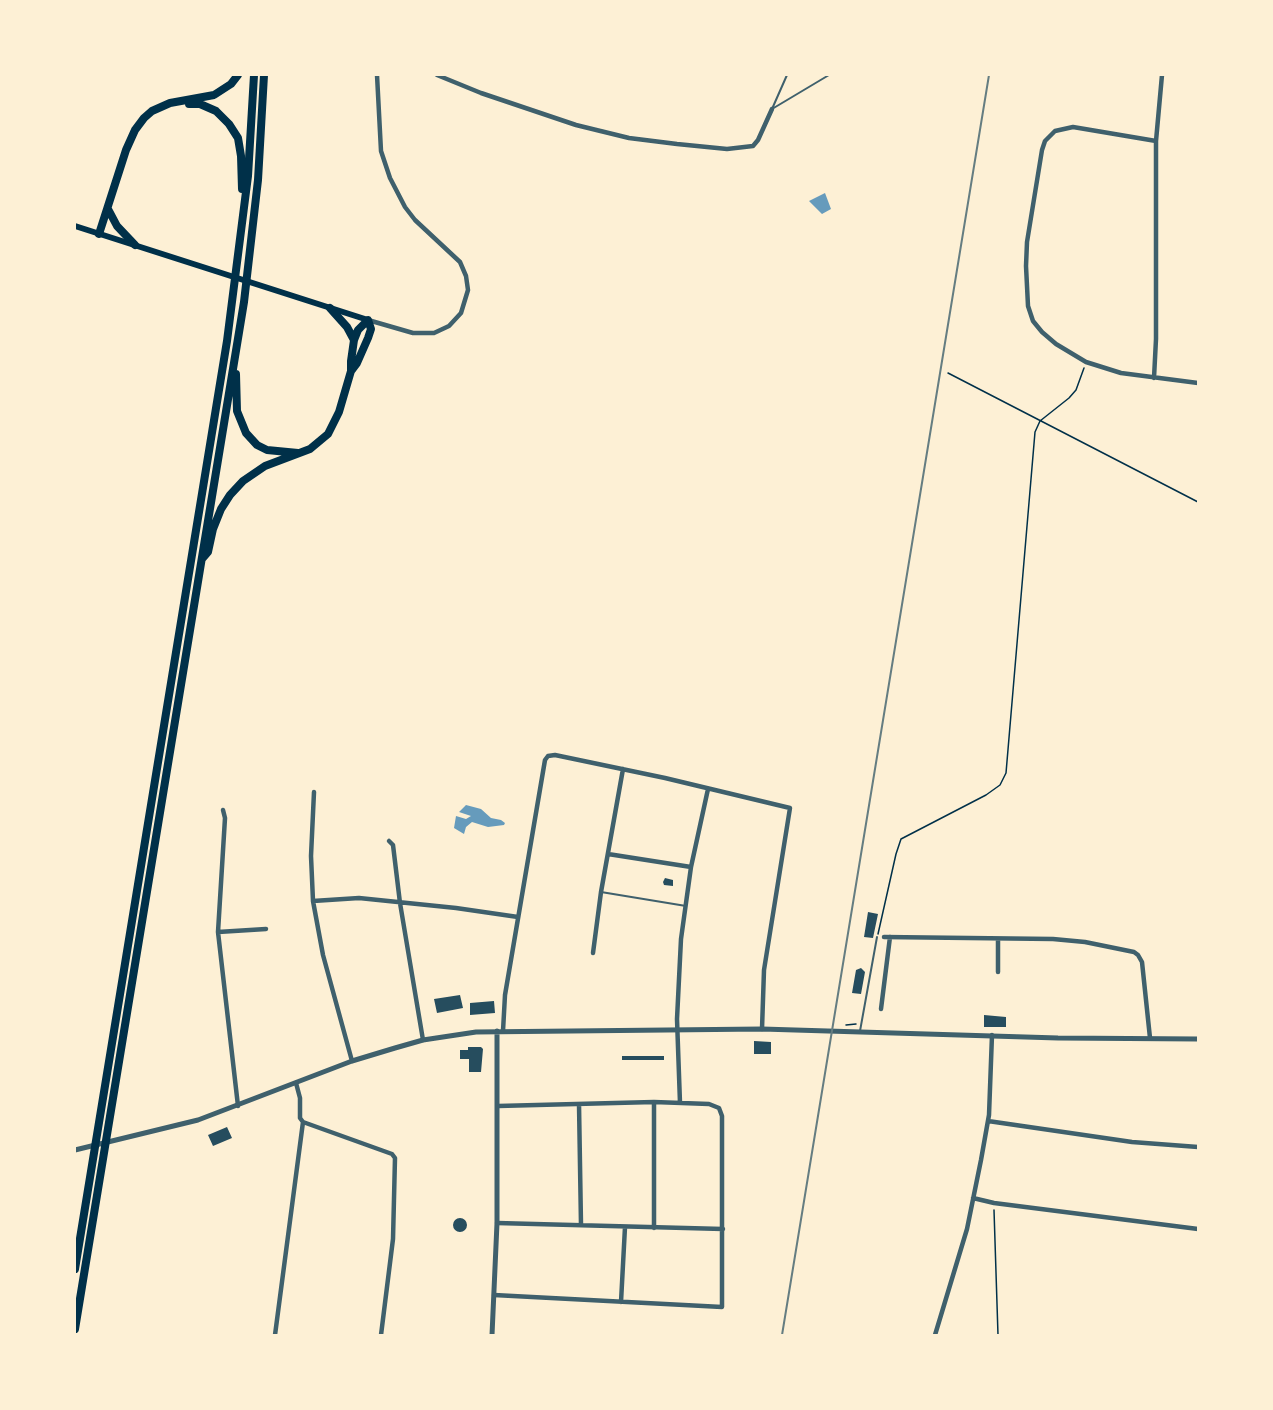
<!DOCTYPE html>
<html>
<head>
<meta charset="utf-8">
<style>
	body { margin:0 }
	#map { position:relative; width:1273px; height:1410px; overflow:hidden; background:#fdf0d5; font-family:"Archivo Narrow",sans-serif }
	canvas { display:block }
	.frame { position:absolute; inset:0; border:76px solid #fdf0d5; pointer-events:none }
</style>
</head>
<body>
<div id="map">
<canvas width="1273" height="1410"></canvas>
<div class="frame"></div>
</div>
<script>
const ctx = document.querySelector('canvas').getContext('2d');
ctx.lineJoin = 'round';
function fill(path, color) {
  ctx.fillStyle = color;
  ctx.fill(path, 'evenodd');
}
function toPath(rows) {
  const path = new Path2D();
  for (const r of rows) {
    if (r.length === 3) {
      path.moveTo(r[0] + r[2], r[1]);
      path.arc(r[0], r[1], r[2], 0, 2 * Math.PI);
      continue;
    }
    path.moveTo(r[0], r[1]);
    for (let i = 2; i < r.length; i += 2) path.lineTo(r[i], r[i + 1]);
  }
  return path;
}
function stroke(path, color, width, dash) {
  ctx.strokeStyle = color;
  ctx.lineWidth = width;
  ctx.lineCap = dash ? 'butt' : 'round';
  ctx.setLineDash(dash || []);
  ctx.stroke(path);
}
fill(toPath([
	[825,193,831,209,822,214,809,201],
	[466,805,481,809,491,818,501,820,505,823,504,825,488,827,472,822,466,827,464,834,454,828,456,816,466,819,471,816,459,812]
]), '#669bbc');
fill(toPath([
	[665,878,673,880,673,886,664,885,663,882],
	[868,912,878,914,873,938,864,937],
	[861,968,865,972,861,994,852,993,856,970],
	[460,995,463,1008,437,1013,434,999],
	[494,1001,495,1013,470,1015,470,1003],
	[984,1015,1006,1017,1006,1027,984,1027],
	[754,1041,771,1042,771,1054,754,1054],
	[468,1047,481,1047,483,1049,481,1072,469,1072,469,1059,460,1059,460,1050,468,1050],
	[622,1056,664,1056,664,1060,622,1060],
	[227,1127,232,1138,213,1146,208,1135],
	[460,1225,7]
]), '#264d5e');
stroke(toPath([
	[948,373,1198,502],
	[878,934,896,854,901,839,986,795,1000,785,1006,773,1035,432,1040,421,1069,398,1076,390,1084,368],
	[846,1025,856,1024],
	[994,1210,998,1335]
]), '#003049', 1.5);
stroke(toPath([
	[772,109,829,75],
	[772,109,787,75],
	[601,892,686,906],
	[860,1031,877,937]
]), '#3f606c', 2);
stroke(toPath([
	[437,75,481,93,576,125,629,138,677,144,727,149,753,146,758,140,772,109],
	[1156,141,1073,127,1055,131,1045,141,1042,150,1027,242,1026,266,1028,306,1033,321,1042,332,1056,344,1086,362,1121,373,1198,383],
	[368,320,413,333,434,333,449,326,461,313,468,290,466,276,460,262,415,220,405,207,390,178,381,151,377,75],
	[1154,378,1156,339,1156,141,1162,75],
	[314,792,311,856,313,901,323,955,352,1061],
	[223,810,225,818,218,932,238,1106],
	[389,841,393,845,400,903,423,1040],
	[608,854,691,867],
	[313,901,359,898,456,908,518,917],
	[218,932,266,929],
	[884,937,1053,939,1085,942,1134,952,1138,955,1142,962,1150,1038],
	[998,939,998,972],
	[593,953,601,892,623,769],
	[881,1009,890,937],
	[503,1031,505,995,545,760,548,756,555,755,665,778,790,808,764,970,762,1029],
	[680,1103,677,1019,681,939,691,867,708,789],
	[579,1104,581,1225],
	[988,1121,1132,1142,1198,1147],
	[303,1122,392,1154,395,1158,393,1239,381,1335],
	[973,1198,994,1203,1198,1229],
	[497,1223,723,1229],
	[654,1228,654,1102],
	[494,1295,722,1307,722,1116,719,1108,709,1104,654,1102,498,1106],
	[621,1302,625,1227],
	[275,1335,303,1122,300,1118,300,1098,296,1083],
	[935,1335,967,1229,981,1160,989,1115,992,1035]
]), '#3f606c', 4.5);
stroke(toPath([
	[75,1150,198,1120,352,1061,395,1048,423,1040,476,1032,762,1029,1058,1038,1198,1039],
	[492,1335,497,1223,497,1031]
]), '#3f606c', 5);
stroke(toPath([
	[75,226,368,320]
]), '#003049', 6);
stroke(toPath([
	[189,104,200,104,216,111,229,124,238,138,241,156,242,189],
	[108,209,117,226,135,245],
	[99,234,126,150,135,130,144,118,152,111,170,103,214,95,231,84,238,75],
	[330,308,347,327,354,340],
	[236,374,237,411,246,433,257,445,267,450,298,453],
	[202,559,208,552,213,529,221,509,230,495,243,481,265,466,310,449,328,434,339,412,351,371,357,363,368,338,371,329,368,320,358,330,354,340,351,361,351,371],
	[75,1269,227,341,248,176,254,75],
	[75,1329,244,302,258,180,264,75]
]), '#003049', 8);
stroke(toPath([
	[782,1335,989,75]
]), '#657d81', 2);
</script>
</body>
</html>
